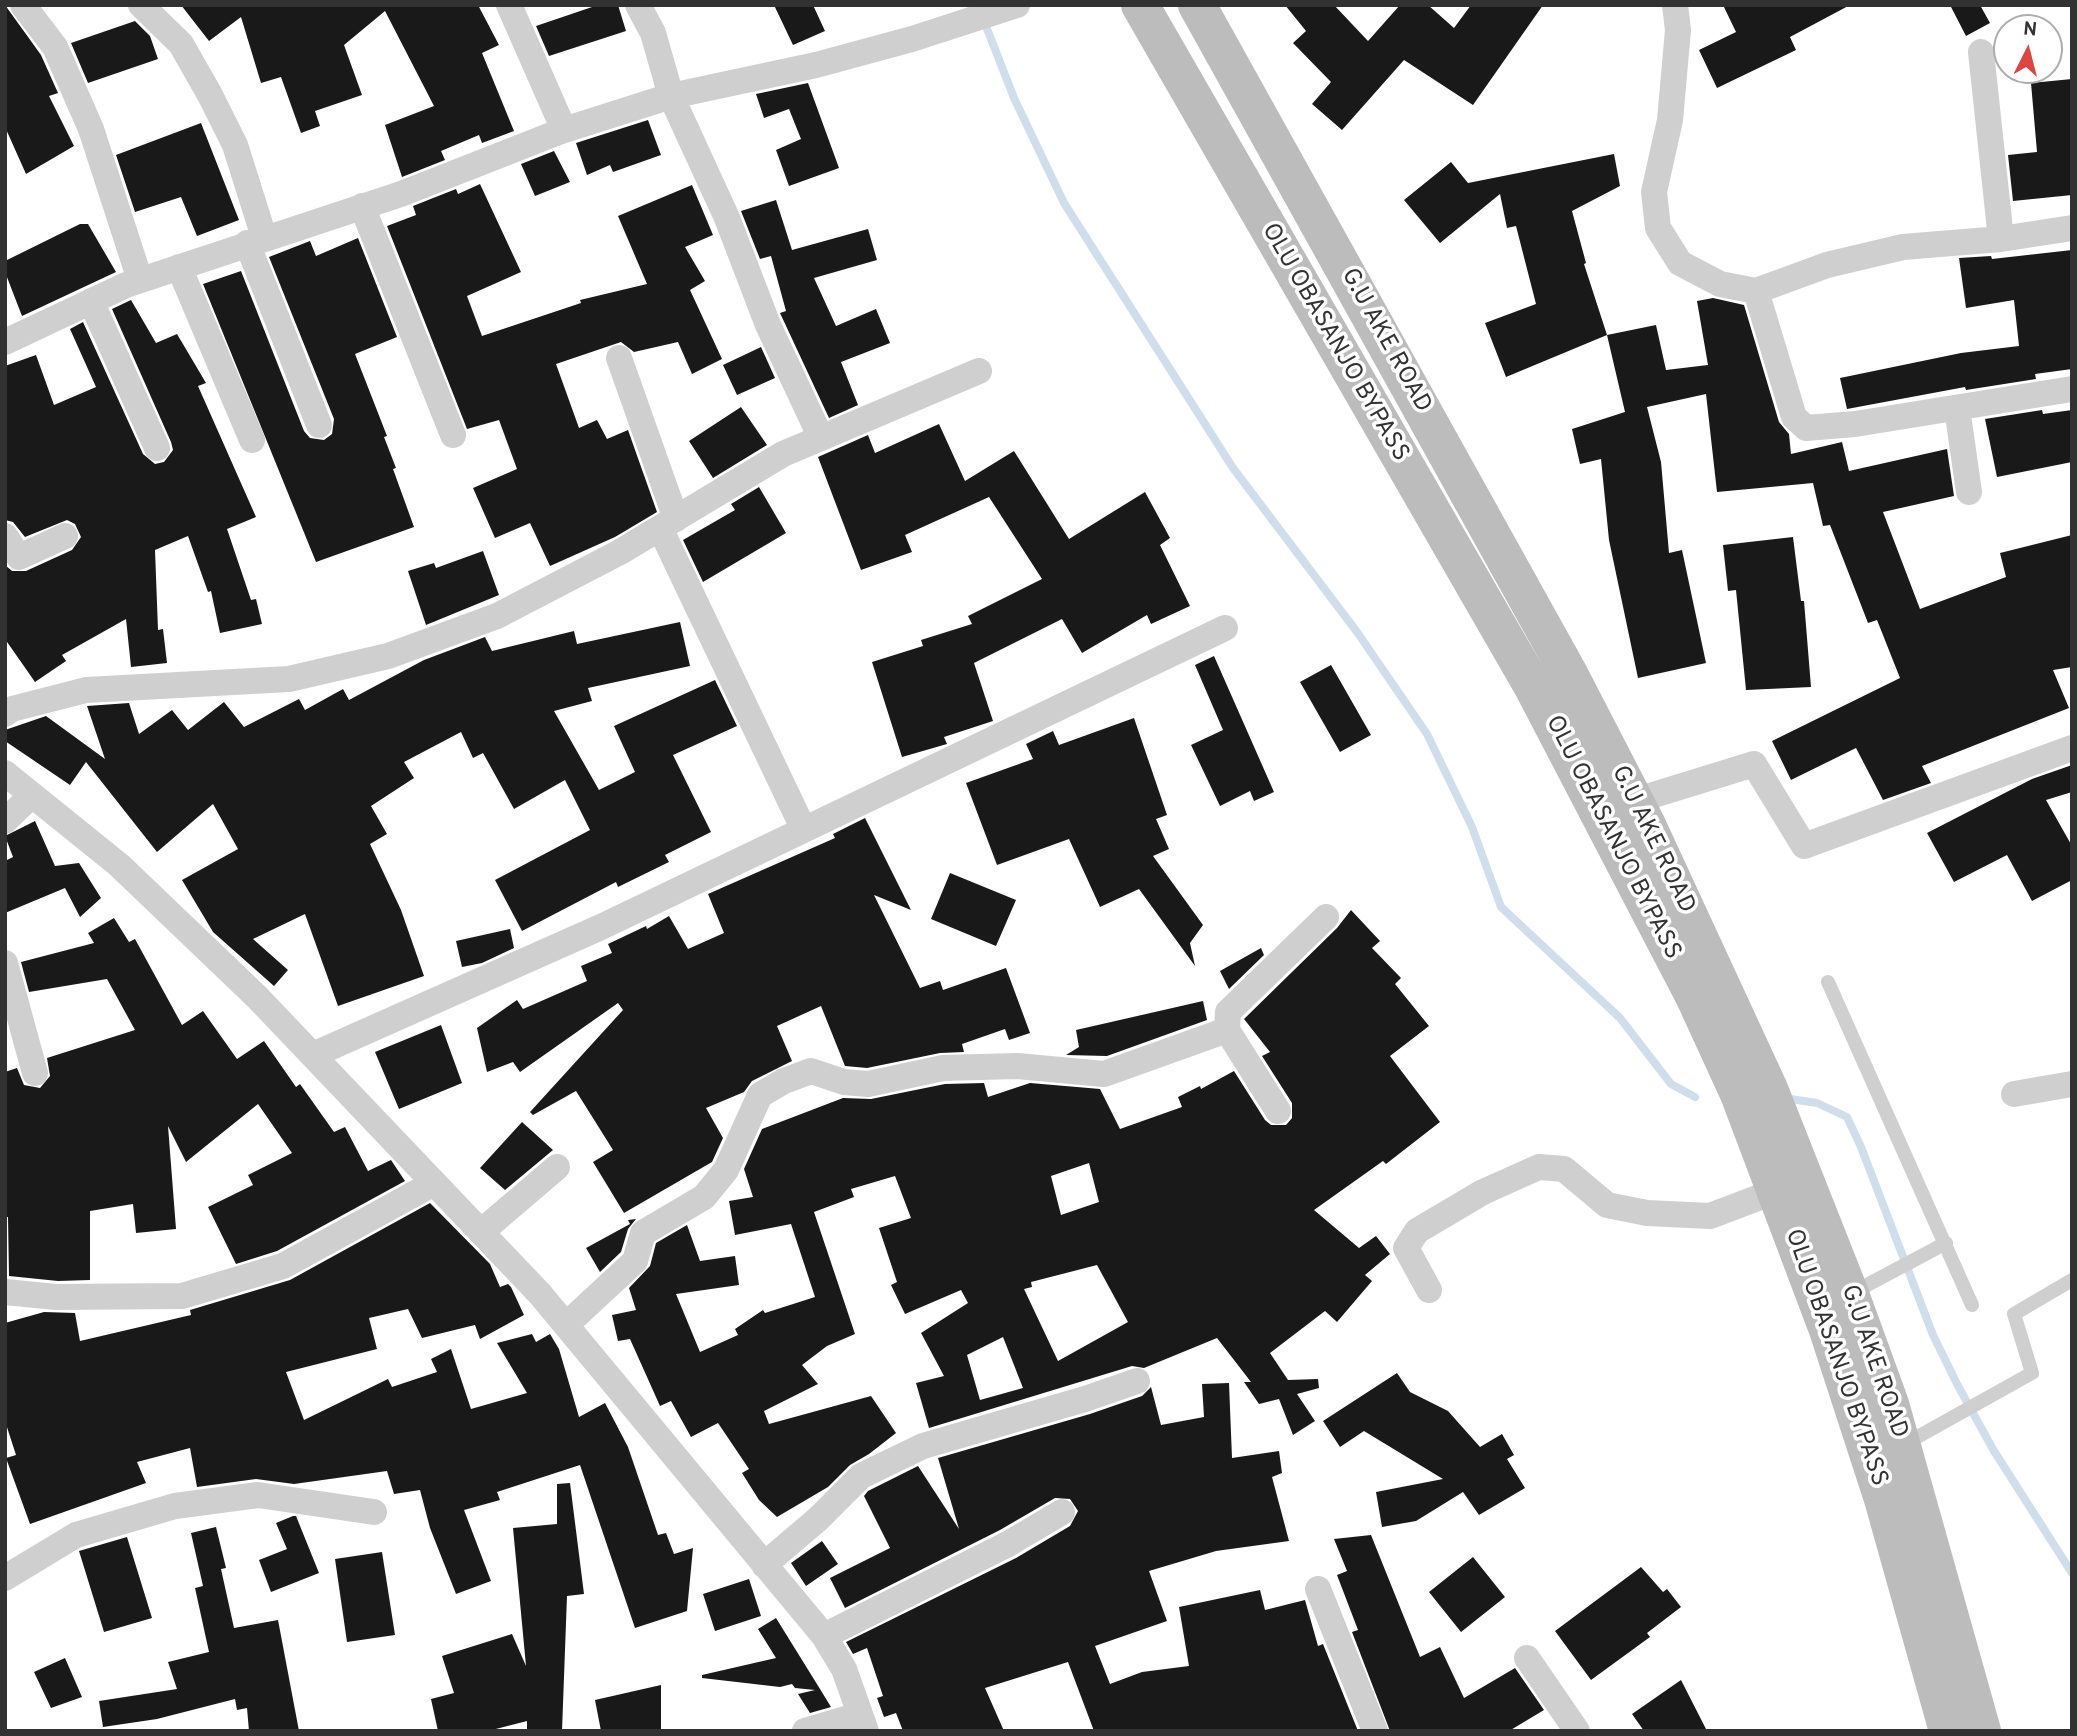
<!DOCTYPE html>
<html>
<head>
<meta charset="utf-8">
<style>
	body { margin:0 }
	#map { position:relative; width:2077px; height:1736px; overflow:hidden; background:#fff; font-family:Overpass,sans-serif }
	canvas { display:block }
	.frame { position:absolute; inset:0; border:7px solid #323232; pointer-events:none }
	.north { position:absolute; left:1993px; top:14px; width:70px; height:70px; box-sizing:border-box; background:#fff; border:2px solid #adadad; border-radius:50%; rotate:6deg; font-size:19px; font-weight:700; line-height:28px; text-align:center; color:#323232 }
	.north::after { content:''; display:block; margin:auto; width:24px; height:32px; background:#dc4542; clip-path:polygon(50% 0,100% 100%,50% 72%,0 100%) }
</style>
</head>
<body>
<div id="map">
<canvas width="2077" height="1736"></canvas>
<div class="frame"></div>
<div class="north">N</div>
</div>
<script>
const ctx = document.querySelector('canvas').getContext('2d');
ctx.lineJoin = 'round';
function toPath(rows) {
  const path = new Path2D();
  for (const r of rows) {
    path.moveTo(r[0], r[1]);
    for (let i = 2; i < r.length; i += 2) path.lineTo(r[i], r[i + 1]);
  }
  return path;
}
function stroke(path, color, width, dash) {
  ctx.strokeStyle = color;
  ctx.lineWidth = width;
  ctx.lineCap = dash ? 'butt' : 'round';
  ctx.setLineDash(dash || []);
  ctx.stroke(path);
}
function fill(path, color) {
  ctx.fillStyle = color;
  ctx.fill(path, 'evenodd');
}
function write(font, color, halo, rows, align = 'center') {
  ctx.font = font + ' Overpass,sans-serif';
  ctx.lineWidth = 7;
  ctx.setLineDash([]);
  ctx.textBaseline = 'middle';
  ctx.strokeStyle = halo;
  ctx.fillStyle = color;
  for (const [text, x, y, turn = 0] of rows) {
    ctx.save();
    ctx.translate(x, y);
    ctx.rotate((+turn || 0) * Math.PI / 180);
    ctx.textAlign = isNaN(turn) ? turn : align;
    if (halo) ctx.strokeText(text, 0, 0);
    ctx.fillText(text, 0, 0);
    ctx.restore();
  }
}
stroke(toPath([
	[984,21,1014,98,1064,203,1233,468,1357,632,1427,734,1472,827,1501,907,1620,1018,1671,1084,1695,1097],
	[1784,1098,1817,1103,1847,1117,1861,1147,1933,1335,1957,1384,1994,1451,2072,1573]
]), '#d0deec', 8);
fill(toPath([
	[5,5,41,55,58,93,49,96,74,146,26,174,5,127],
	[181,5,478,5,499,45,482,53,514,131,482,143,479,135,441,151,445,160,402,177,385,125,434,106,385,11,344,45,362,95,315,111,320,126,301,133,281,77,261,83,241,17,209,41],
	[598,5,618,5,626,31,549,56,536,26],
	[774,5,813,5,825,31,793,45],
	[1285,5,1334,5,1368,41,1400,5,1428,5,1454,28,1471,5,1543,5,1473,105,1404,60,1342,130,1312,104,1331,82,1293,43,1306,31],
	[1723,5,1850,5,1790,37,1796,50,1717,88,1699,50,1736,32],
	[1950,5,1980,5,1990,23,1966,36],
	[135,21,150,36,158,59,88,83,71,43],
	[2072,79,2072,195,2013,201,2008,155,2037,152,2031,83],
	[808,83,839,168,789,186,776,150,801,139,789,109,764,118,756,94],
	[648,120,661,155,613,172,610,165,587,175,576,143],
	[201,123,239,220,197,236,181,197,135,212,116,155],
	[554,151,570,182,535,196,521,164],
	[1614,154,1620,186,1572,211,1586,263,1584,264,1607,335,1506,377,1485,323,1536,304,1516,226,1507,228,1500,194,1440,243,1404,200,1451,162,1468,183],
	[480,184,521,272,467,296,482,336,581,303,580,300,647,284,618,216,692,185,713,235,685,247,705,281,690,290,722,359,692,374,678,342,634,352,621,342,556,364,579,428,597,420,607,439,628,430,657,512,615,537,550,566,530,523,495,538,473,488,517,469,499,420,467,429,387,226,416,215,413,206,456,189,458,194],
	[776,200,792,250,868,229,877,260,814,278,836,326,876,309,890,343,841,362,858,405,829,418,780,313,786,311,771,256,760,259,741,211],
	[80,224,88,224,116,272,22,316,5,272,5,261],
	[358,238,397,337,355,354,387,436,384,437,396,468,393,469,414,527,316,562,203,284,241,271,304,431,310,438,324,440,332,434,334,419,269,257,310,241,316,256],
	[2072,250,2072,369,2035,374,2036,379,1966,390,1965,387,1847,409,1840,378,1961,353,2019,346,2014,300,1966,308,1959,258,1991,256,1992,259],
	[1713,298,1744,305,1779,422,1789,434,1791,454,1842,442,1849,471,1947,449,1954,496,1883,512,1920,609,2006,577,2000,553,2072,535,2072,667,2053,670,2069,708,1922,766,1931,783,1883,800,1856,748,1791,780,1772,741,1900,678,1877,620,1868,623,1830,525,1823,526,1813,483,1717,492,1706,394,1647,407,1661,462,1669,553,1682,550,1706,663,1638,678,1609,540,1601,459,1580,464,1572,429,1625,412,1607,335,1656,325,1666,370,1708,365,1697,301],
	[131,300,156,343,177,334,206,383,198,386,256,517,227,529,251,600,256,599,262,624,220,633,211,591,208,592,188,536,155,550,158,630,163,629,167,663,131,667,126,619,62,655,66,661,35,682,5,639,5,565,12,571,26,571,72,550,81,537,75,524,67,520,25,537,13,522,5,520,5,366,36,355,54,405,96,387,70,329,83,322,143,454,155,464,164,462,173,450,171,442,112,309],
	[761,347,775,378,737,395,723,365],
	[741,407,767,445,713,478,689,441],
	[2042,410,2043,414,2072,410,2072,462,1997,477,1985,419],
	[939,424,965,481,1014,451,1069,539,1145,492,1170,538,1160,545,1190,606,1151,624,1147,615,1082,653,1062,619,974,663,993,721,944,737,947,744,902,757,872,662,923,646,921,640,972,624,968,616,1042,579,989,497,905,535,912,552,861,570,818,457,868,435,875,453],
	[759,487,786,533,703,582,683,540,735,510,731,504],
	[1793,537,1801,601,1804,601,1811,687,1746,690,1736,590,1728,591,1723,545],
	[483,551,499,595,426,625,408,571,434,563,436,568],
	[680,622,690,666,588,688,592,701,554,711,599,790,635,772,614,726,715,680,737,726,673,755,711,832,665,855,669,862,618,887,616,882,522,931,495,880,590,830,565,780,514,809,483,753,473,758,461,732,404,762,414,778,371,806,387,834,370,844,401,910,424,976,338,1006,305,914,253,939,288,970,274,986,213,932,182,880,238,849,213,804,157,852,86,762,70,785,5,741,5,730,46,716,105,759,87,706,129,703,139,734,172,710,188,730,224,702,244,727,299,699,305,710,343,689,349,700,424,660,485,637,492,651,574,631,577,644],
	[1214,656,1274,792,1254,801,1250,791,1220,806,1191,745,1223,730,1195,665],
	[1331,665,1371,735,1340,752,1300,682],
	[1134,718,1167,815,1156,819,1169,849,1153,856,1203,925,1190,943,1195,966,1139,889,1100,907,1069,839,997,865,966,783,1033,759,1026,744,1053,731,1059,745],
	[2072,765,2072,792,2046,800,2072,846,2072,880,2032,901,2007,855,1954,882,1927,833,2032,779],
	[865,818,911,910,874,895,920,988,940,981,943,990,1006,968,1030,1033,1009,1040,1005,1029,962,1044,964,1052,940,1053,867,1068,845,1066,821,1006,777,1026,792,1061,752,1081,744,1092,706,1108,723,1138,712,1162,624,1213,593,1162,613,1150,576,1091,533,1115,530,1112,623,1010,618,1003,520,1072,513,1062,487,1072,477,1028,517,1000,523,1009,587,981,581,966,612,953,608,944,646,926,647,929,669,916,688,949,724,933,708,894,835,838,833,834],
	[35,821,55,866,79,863,101,898,80,917,65,888,5,913,5,861,13,857,5,836],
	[950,873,1016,900,996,946,931,919],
	[1351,910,1380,941,1372,948,1401,978,1395,984,1429,1026,1390,1056,1440,1122,1386,1164,1383,1161,1314,1210,1359,1248,1376,1236,1390,1254,1365,1275,1372,1281,1337,1322,1325,1311,1270,1353,1288,1380,1318,1379,1319,1388,1297,1394,1315,1421,1293,1435,1279,1399,1259,1404,1244,1382,1251,1382,1217,1338,1144,1368,1132,1366,929,1428,916,1383,944,1376,921,1333,968,1303,961,1290,905,1314,891,1285,897,1282,879,1228,911,1218,895,1176,851,1189,854,1197,814,1212,855,1334,827,1346,802,1365,818,1384,764,1411,769,1424,871,1396,896,1433,869,1454,850,1465,828,1487,777,1517,759,1500,742,1473,749,1469,718,1423,691,1437,671,1401,660,1406,630,1339,618,1341,612,1315,636,1310,629,1288,650,1266,656,1243,687,1225,700,1261,735,1256,739,1285,676,1294,700,1352,738,1335,735,1329,763,1310,765,1313,815,1297,791,1224,735,1235,729,1201,753,1197,744,1169,762,1129,843,1098,871,1099,945,1084,984,1083,988,1097,1030,1083,1100,1089,1120,1129,1182,1107,1178,1097,1200,1086,1201,1089,1234,1071,1265,1120,1271,1125,1286,1125,1292,1118,1292,1103,1262,1056,1270,1052,1244,1019,1337,928],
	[1089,1163,1099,1202,1061,1215,1051,1176],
	[1097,1265,1128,1322,1058,1361,1024,1289,1032,1287,1031,1282],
	[1003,1337,1023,1388,980,1400,967,1355],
	[114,918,129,942,135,939,182,1025,203,1011,237,1059,264,1041,296,1087,300,1084,334,1132,345,1127,368,1171,391,1160,405,1181,277,1251,236,1264,208,1207,253,1185,248,1175,292,1153,258,1104,186,1162,168,1126,176,1229,136,1233,133,1204,90,1211,90,1280,58,1281,9,1276,8,1217,5,1217,5,1072,17,1068,24,1085,40,1088,50,1076,47,1058,135,1030,107,979,29,992,21,962,94,943,88,933],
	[510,929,514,948,482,963,462,967,456,941],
	[1261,948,1264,955,1229,989,1220,971],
	[1203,1001,1207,1020,1107,1056,1066,1055,1079,1047,1076,1030],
	[441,1025,462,1083,399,1109,375,1052],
	[522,1122,553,1150,505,1190,480,1168],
	[430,1203,490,1264,500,1287,508,1284,511,1287,524,1315,480,1339,475,1325,422,1338,408,1309,369,1318,377,1349,286,1372,304,1420,388,1379,392,1387,437,1372,431,1359,451,1349,471,1409,527,1393,497,1343,532,1334,536,1342,550,1334,559,1349,579,1417,605,1403,628,1447,658,1535,666,1533,674,1554,693,1548,687,1611,635,1628,580,1465,497,1492,500,1500,464,1510,491,1581,456,1594,430,1528,420,1490,394,1494,387,1471,294,1484,256,1479,197,1487,190,1448,137,1462,146,1483,30,1524,6,1458,16,1455,5,1421,5,1323,44,1312,75,1313,80,1341,191,1315,190,1310,290,1280],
	[636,1219,628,1229,621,1252,600,1272,586,1248,630,1224,628,1220],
	[1397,1373,1410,1392,1448,1411,1480,1447,1502,1434,1514,1455,1507,1459,1525,1488,1479,1515,1463,1492,1416,1521,1382,1527,1376,1492,1443,1479,1364,1431,1340,1447,1323,1421],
	[1229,1383,1232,1458,1279,1451,1282,1473,1272,1477,1289,1541,1216,1551,1149,1571,1167,1621,1095,1646,1110,1684,1142,1672,1189,1666,1179,1607,1260,1590,1265,1610,1305,1600,1318,1646,1323,1644,1358,1731,1094,1731,1068,1662,985,1688,1004,1731,903,1731,896,1713,884,1717,877,1698,883,1696,867,1648,853,1654,846,1642,1016,1558,1070,1526,1078,1511,1070,1499,1055,1498,1000,1530,845,1608,830,1578,890,1548,864,1496,868,1491,918,1466,959,1529,938,1458,1090,1414,1142,1396,1151,1387,1161,1425,1204,1417,1202,1384],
	[570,1483,584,1594,567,1596,562,1731,527,1731,527,1721,488,1731,438,1731,431,1699,454,1693,442,1656,512,1634,526,1666,513,1528,557,1524,557,1484],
	[293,1516,296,1516,319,1573,271,1592,259,1560,287,1549,276,1523],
	[216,1527,226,1568,221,1569,234,1628,278,1620,299,1731,249,1731,247,1708,237,1710,235,1699,157,1719,103,1727,99,1701,177,1689,168,1662,209,1652,195,1588,203,1586,191,1533],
	[1371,1535,1420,1657,1440,1647,1464,1698,1515,1668,1544,1710,1509,1731,1390,1731,1352,1632,1358,1630,1337,1575,1347,1571,1334,1539],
	[127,1537,152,1618,104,1632,79,1551],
	[822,1541,838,1564,806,1586,791,1563],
	[382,1552,395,1635,347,1642,335,1559],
	[1473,1557,1505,1597,1461,1632,1429,1592],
	[1641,1567,1663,1592,1667,1589,1681,1607,1647,1633,1650,1637,1591,1680,1555,1631],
	[749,1579,761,1616,715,1631,703,1594],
	[776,1618,820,1689,831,1707,810,1713,798,1694,815,1690,795,1688,792,1684,780,1687,702,1678,702,1675,776,1658,758,1629],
	[65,1658,82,1697,51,1708,34,1672],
	[1681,1680,1707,1731,1644,1731,1632,1714],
	[661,1685,661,1731,601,1731,595,1700]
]), '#191919');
stroke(toPath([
	[1828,982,1972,1305],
	[1852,1293,1946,1243],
	[1903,1445,2032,1373,2014,1314,2072,1280]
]), '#cfcfcf', 14);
stroke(toPath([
	[23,5,55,47,91,129,140,280],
	[141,5,181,44,210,95,235,145,264,237],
	[509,5,564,130],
	[638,5,653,33,671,96,727,218,768,325,821,438],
	[1675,5,1678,30,1670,120,1654,192,1658,228,1680,263,1720,284,1756,291,1827,265,1903,247,2001,239,2072,228],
	[1981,52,2001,239],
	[362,206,453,435],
	[247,243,319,425],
	[179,267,252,440],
	[1756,291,1794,417,1806,428,1855,424,2072,389],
	[91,301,157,448],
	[5,342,126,285,401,194,564,130,671,96,816,65,912,39,1017,5],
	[619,358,676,519],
	[1957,408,1969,492],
	[660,528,803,828],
	[5,536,19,557,65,536],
	[5,714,12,709,86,690,289,679,388,656,497,616,620,552,783,454,979,371],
	[5,773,119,865,257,997,540,1294,824,1636,844,1669,866,1731],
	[1634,801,1754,764,1804,846,2072,748],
	[5,821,32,795],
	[5,963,35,1073],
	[1227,1030,1278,1111],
	[313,1055,601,927,1225,628],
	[2014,1094,2072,1084],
	[481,1232,557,1167],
	[1429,1290,1406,1248,1417,1231,1483,1192,1539,1167,1564,1169,1607,1205,1647,1213,1710,1216,1776,1191],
	[5,1292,56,1297,182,1296,283,1266,434,1183],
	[566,1325,635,1261,643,1233,704,1197,726,1170,760,1095,784,1081,811,1071,844,1082,868,1084,943,1068,1017,1066,1104,1074,1227,1030,1228,1012,1326,917],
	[764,1565,818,1519,861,1476,923,1446,1085,1399,1137,1381],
	[5,1578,76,1535,175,1506,258,1495,374,1512],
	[1318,1589,1375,1731],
	[824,1636,1008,1544,1062,1512],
	[1527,1658,1577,1731],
	[805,1731,859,1715]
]), '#cfcfcf', 26);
stroke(toPath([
	[1140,5,1533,687,1695,998,1739,1094,1828,1330,1883,1499,1948,1731],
	[1197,5,1569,674,1646,823,1769,1089,1850,1294,1890,1404,1982,1731]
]), '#bcbcbc', 38);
write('24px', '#323232', '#fff', [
	["G.U AKE ROAD",1385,341,61],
	["OLU OBASANJO BYPASS",1334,343,60],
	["OLU OBASANJO BYPASS",1612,838,63],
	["G.U AKE ROAD",1652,840,64],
	["OLU OBASANJO BYPASS",1835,1358,71],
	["G.U AKE ROAD",1873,1362,71]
]);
</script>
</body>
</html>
